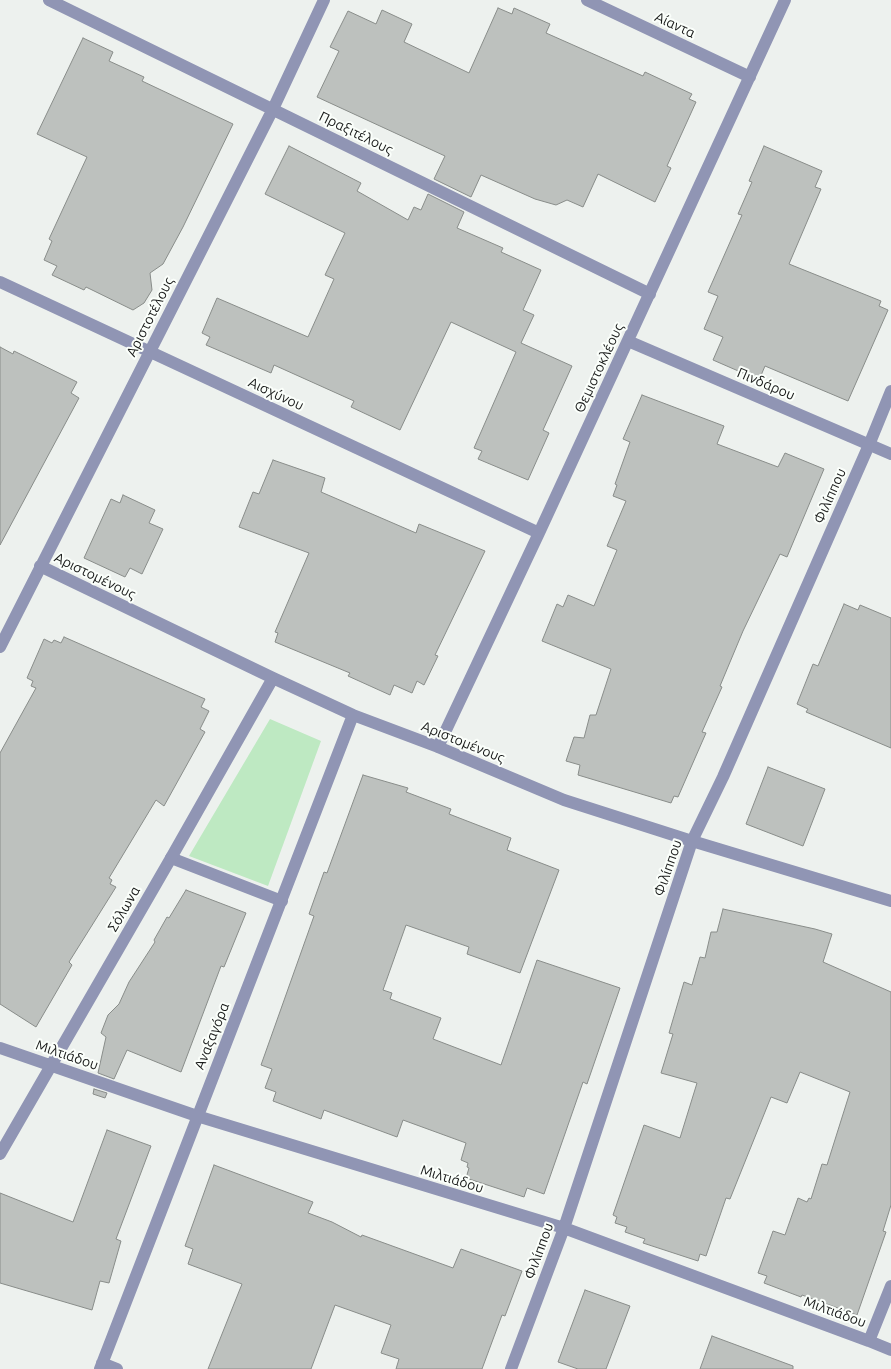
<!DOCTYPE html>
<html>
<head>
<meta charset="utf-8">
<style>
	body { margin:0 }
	canvas { display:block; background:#edf1ee }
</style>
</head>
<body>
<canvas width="891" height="1369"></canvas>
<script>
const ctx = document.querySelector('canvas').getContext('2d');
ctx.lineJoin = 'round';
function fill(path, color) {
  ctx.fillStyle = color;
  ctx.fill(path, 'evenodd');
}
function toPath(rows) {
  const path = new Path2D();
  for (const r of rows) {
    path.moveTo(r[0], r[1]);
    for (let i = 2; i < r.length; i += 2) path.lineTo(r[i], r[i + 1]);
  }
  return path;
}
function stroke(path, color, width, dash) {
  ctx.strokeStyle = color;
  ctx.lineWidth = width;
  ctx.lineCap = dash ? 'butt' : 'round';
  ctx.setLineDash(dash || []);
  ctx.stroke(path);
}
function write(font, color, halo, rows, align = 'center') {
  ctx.font = font + ' Ubuntu,sans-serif';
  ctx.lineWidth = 4;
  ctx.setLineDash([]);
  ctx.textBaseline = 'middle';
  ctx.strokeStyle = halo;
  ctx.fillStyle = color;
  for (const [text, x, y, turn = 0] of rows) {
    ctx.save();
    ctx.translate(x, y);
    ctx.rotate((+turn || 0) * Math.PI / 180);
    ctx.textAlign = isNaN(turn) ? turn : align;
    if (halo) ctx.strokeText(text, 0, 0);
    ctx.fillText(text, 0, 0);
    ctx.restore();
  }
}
fill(toPath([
	[270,719,321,741,268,886,189,856]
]), '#bee9c2');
const building = toPath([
	[498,8,512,14,514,8,550,24,546,33,643,76,645,72,692,94,689,99,696,102,667,166,671,168,655,202,598,174,583,207,567,200,556,205,535,199,481,175,471,197,434,179,445,156,317,97,339,51,330,47,348,11,376,24,382,10,412,24,404,42,469,73,498,8],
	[83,38,113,52,109,61,144,77,142,81,233,124,183,227,163,264,150,273,152,290,144,303,133,310,86,287,84,290,52,275,57,266,44,260,52,241,49,239,87,157,37,134,83,38],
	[289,146,361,183,357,191,408,220,414,207,421,210,428,194,464,212,457,228,503,248,501,252,541,270,523,310,534,315,521,343,572,366,543,430,549,433,528,480,478,459,482,451,474,448,516,352,451,322,400,430,351,407,354,401,274,365,271,373,206,345,210,337,202,333,217,298,308,337,334,279,325,275,345,233,265,194,289,146],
	[764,146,822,171,815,187,821,189,789,264,881,301,879,306,888,310,848,401,765,366,759,380,713,360,723,337,704,329,718,296,708,292,742,215,738,214,752,182,749,181,764,146],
	[0,347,13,354,14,351,77,382,71,393,79,398,0,545,0,347],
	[642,395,724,426,717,444,778,467,785,453,824,469,787,557,780,554,743,631,720,686,722,687,702,732,706,733,678,797,674,796,671,803,578,775,580,765,566,761,574,737,584,738,590,715,596,715,611,669,542,641,557,604,563,607,568,595,594,606,617,550,607,546,626,501,613,496,617,485,615,484,630,442,623,439,642,395],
	[273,460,325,478,321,492,416,533,419,524,485,551,435,655,438,656,424,685,417,681,412,693,394,685,390,695,348,676,350,673,275,642,278,633,275,632,309,553,239,527,253,492,259,494,273,460],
	[123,495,155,510,149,523,163,529,142,574,130,568,125,577,84,558,111,499,120,503,123,495],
	[844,604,858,610,860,605,891,618,891,748,806,712,808,709,797,704,813,664,818,666,844,604],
	[64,637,205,699,201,707,209,711,200,729,205,732,164,806,156,800,109,878,112,880,110,884,116,887,69,962,72,965,36,1027,0,1004,0,753,36,688,31,686,33,681,27,678,44,639,52,643,54,640,61,643,64,637],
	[768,767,825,789,803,846,746,824,768,767],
	[363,775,408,788,406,792,451,809,449,814,511,838,507,850,559,870,520,973,467,954,469,947,406,925,383,990,392,993,390,999,441,1018,433,1039,501,1065,537,960,620,988,587,1084,583,1082,544,1194,527,1188,524,1197,466,1178,469,1168,467,1167,468,1163,461,1160,466,1143,403,1120,397,1137,324,1110,321,1119,273,1101,276,1092,265,1088,272,1069,261,1065,314,916,309,914,324,872,327,873,363,775],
	[186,890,246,913,224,967,221,966,181,1072,127,1050,114,1079,98,1073,106,1037,101,1033,108,1015,119,1004,129,982,155,942,154,940,167,917,169,918,186,890],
	[723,909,815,929,832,934,823,962,891,992,891,1205,883,1231,886,1232,857,1315,802,1295,801,1297,764,1283,767,1276,758,1273,773,1231,785,1235,798,1198,807,1202,809,1198,811,1199,822,1164,827,1165,850,1092,800,1072,787,1103,771,1097,730,1199,726,1198,706,1256,700,1254,698,1261,643,1243,645,1239,625,1232,627,1227,615,1223,617,1217,613,1215,644,1125,680,1138,697,1083,661,1073,673,1034,669,1033,684,982,692,985,700,957,705,958,711,932,717,932,723,909],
	[94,1089,107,1093,105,1098,93,1094,94,1089],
	[107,1130,151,1146,116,1239,121,1241,109,1283,100,1281,92,1310,0,1283,0,1193,73,1222,107,1130],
	[214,1165,313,1202,308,1213,332,1222,361,1237,362,1235,453,1268,461,1249,522,1271,505,1316,502,1315,482,1369,396,1369,399,1359,381,1353,391,1325,335,1305,311,1369,208,1369,242,1284,188,1264,193,1249,185,1246,214,1165],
	[585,1290,630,1306,606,1369,578,1369,558,1362,585,1290],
	[712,1336,793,1366,793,1369,700,1369,712,1336]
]);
fill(building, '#bdc1be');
stroke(building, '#898d8a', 1);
stroke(toPath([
	[171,858,282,901]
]), '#9095b4', 12);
stroke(toPath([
	[49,0,650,294],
	[587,0,750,77],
	[0,282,539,533],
	[628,341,891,454],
	[40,566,273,678,353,715,438,747,564,800,692,841,891,901],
	[0,647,273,109,324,0],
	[438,747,539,533,785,0],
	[0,1048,197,1116,564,1228,869,1341,891,1350],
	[0,1154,171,858,273,678],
	[869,1341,891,1286],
	[102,1363,117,1369],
	[100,1369,353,715],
	[511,1369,564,1228,692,841,723,777,869,445,891,391]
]), '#9095b4', 12);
write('14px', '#181a19', '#fbfffb', [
	["Αίαντα",675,25,25],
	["Πραξιτέλους",356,133,26],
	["Αριστοτέλους",150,317,-63],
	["Θεμιστοκλέους",599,368,-65],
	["Πινδάρου",766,384,23],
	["Αισχύνου",276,394,25],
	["Φιλίππου",830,496,-66],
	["Αριστομένους",95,576,26],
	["Αριστομένους",463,742,22],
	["Φιλίππου",668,868,-71],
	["Σόλωνα",124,909,-60],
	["Αναξαγόρα",212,1036,-68],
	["Μιλτιάδου",67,1055,19],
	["Μιλτιάδου",452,1179,17],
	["Φιλίππου",539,1251,-70],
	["Μιλτιάδου",835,1312,20]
]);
</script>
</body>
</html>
